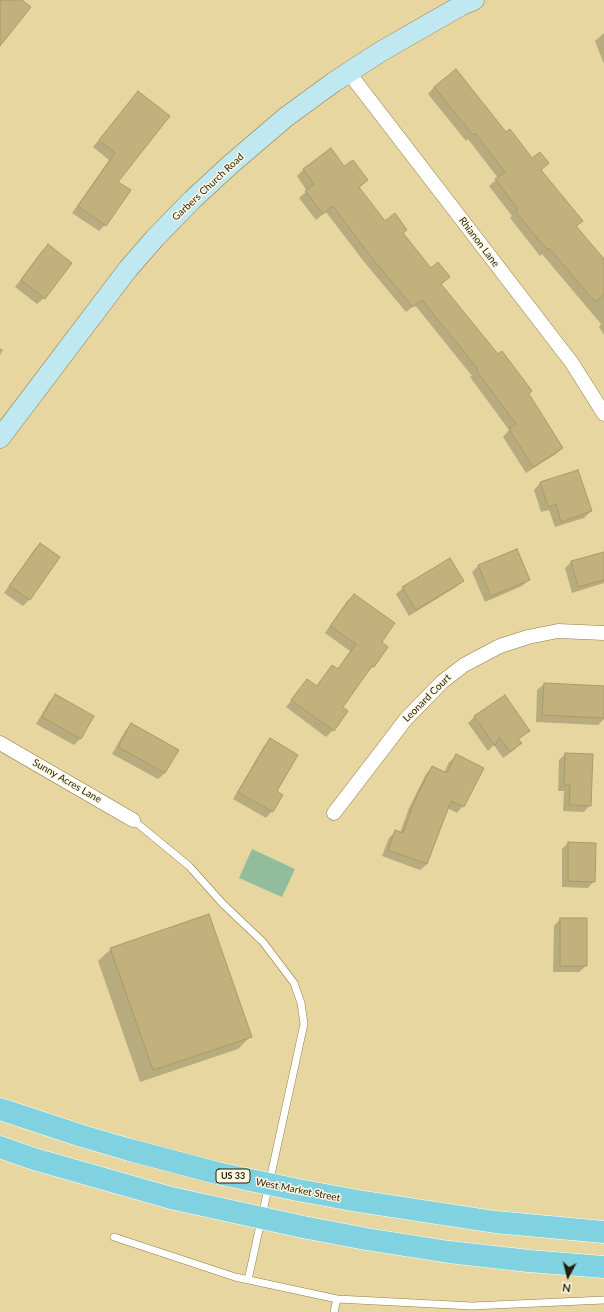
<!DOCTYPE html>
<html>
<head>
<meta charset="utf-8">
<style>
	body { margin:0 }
	#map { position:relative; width:604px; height:1312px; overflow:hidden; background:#e7d69f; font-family:Lato,sans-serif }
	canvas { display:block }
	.north { position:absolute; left:548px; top:1256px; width:40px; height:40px; -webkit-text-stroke:3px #fef7e2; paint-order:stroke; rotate:187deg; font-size:11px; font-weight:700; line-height:16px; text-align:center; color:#251f09 }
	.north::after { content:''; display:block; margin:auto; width:14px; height:18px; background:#251f09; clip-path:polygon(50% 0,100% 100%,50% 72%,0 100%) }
</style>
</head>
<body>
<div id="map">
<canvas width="604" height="1312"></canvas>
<div class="north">N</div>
</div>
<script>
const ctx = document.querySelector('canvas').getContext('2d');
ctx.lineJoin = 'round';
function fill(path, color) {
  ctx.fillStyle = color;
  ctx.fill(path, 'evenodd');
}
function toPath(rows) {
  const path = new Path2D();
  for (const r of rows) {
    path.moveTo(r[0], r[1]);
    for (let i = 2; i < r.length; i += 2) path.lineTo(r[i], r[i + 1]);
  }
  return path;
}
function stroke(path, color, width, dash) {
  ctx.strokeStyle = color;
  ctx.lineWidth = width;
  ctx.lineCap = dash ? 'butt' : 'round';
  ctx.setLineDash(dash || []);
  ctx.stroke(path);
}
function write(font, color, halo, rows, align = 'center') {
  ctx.font = font + ' Lato,sans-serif';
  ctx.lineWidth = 3;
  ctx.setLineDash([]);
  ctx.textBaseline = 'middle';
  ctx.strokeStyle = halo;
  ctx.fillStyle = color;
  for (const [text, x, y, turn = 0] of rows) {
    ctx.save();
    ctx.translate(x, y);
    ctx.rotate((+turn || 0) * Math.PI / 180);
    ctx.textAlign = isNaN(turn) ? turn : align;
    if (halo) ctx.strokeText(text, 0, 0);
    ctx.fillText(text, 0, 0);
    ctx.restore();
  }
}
fill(toPath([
	[252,849,295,869,282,897,239,878]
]), '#92bd9d');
fill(toPath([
	[604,33,604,64,595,41],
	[434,87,506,134,540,170,582,221,576,227,604,261,604,335,599,327,601,324,542,254,540,256,510,218,512,216,489,186,498,178,468,139,466,141,428,94],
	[138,92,105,225,99,231,72,213,109,160,93,147],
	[331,150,344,167,367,180,359,188,385,222,402,234,431,269,449,277,441,285,562,448,556,454,526,473,503,437,509,430,470,377,472,376,415,305,406,312,365,263,326,212,316,220,299,198,307,191,297,176,303,170],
	[48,246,44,298,37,304,15,287,41,252],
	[0,348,3,350,0,355],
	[577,471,591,511,584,518,555,527,549,510,541,512,534,490,540,483],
	[40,544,59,557,29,600,23,606,4,593,34,550],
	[604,559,604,583,572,593,565,568,571,562],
	[479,565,529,580,522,586,485,602,472,572],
	[463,581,456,587,409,616,396,594,403,588],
	[354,595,380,642,373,666,367,673,341,707,333,730,326,737,286,707,307,680,316,686,332,666,337,670,350,651,325,633,347,601],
	[544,684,604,687,604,719,598,725,536,722,537,690],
	[55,696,80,739,74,745,36,724,49,702],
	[505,696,529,731,518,740,520,743,514,750,503,758,494,745,488,751,468,723,474,717],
	[131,724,177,750,165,773,158,779,112,754,125,731],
	[270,739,275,792,281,795,272,811,266,818,233,799,264,746],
	[565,754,590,805,584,812,563,811,564,791,558,791,559,760],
	[456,756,463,806,457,813,447,808,427,864,420,870,382,856,389,838,396,831,400,833,409,808,426,774,432,767,444,773,449,762],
	[568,843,594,881,588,888,562,887,562,849],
	[560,919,586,966,579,972,553,972,554,926],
	[111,949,251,1036,238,1049,140,1082,98,961]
]), '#0003');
const building = toPath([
	[0,0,22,0,31,7,0,46,0,0],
	[456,69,506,132,510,129,532,158,540,152,549,163,541,170,583,221,576,226,604,259,604,295,595,302,549,248,547,250,515,211,518,209,495,179,505,172,475,133,473,135,434,87,456,69],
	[138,91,170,116,118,182,131,190,106,226,78,206,115,153,99,140,138,91],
	[331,148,344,166,353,160,368,180,359,187,385,221,395,213,407,230,403,233,431,268,438,262,450,277,441,284,498,354,502,351,532,391,529,394,563,448,533,467,509,429,516,424,476,370,478,369,422,300,413,307,371,257,333,206,323,214,305,191,314,184,303,169,331,148],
	[48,244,72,263,45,299,21,280,48,244],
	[578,470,592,511,561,522,556,504,548,507,540,482,578,470],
	[40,543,60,557,30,600,9,586,40,543],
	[517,549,530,580,491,596,478,565,517,549],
	[604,552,604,580,578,587,571,561,604,552],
	[450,558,464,581,416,610,402,587,450,558],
	[354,594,395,623,382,642,388,647,374,667,372,666,343,707,348,711,334,731,291,700,307,679,317,686,332,665,338,669,356,644,330,626,354,594],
	[544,683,604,686,604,718,542,715,544,683],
	[55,694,94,716,81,739,42,717,55,694],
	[505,695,530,731,518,739,522,743,510,752,499,737,495,746,474,716,505,695],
	[131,723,179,750,165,773,118,747,131,723],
	[270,738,298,755,277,791,283,795,273,812,238,792,270,738],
	[565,753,593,754,591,806,569,805,570,785,564,785,565,753],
	[456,754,484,768,464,807,451,801,427,864,388,850,395,830,403,833,415,800,432,766,447,773,456,754],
	[568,842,596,843,595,882,568,881,568,842],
	[209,914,252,1037,153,1070,110,948,209,914],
	[560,918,587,918,587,966,560,966,560,918]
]);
fill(building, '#c2b17c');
stroke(building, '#aa9a65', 1);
const lane = toPath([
	[133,820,189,866,223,904,263,942,294,983,301,1003,304,1024,248,1280],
	[114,1237,235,1277,337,1299,472,1306,604,1300],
	[334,1312,337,1299]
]);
const street = toPath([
	[349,73,572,363,604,414],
	[0,743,133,820],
	[334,813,406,719,442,682,464,665,500,646,528,637,558,631,604,633]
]);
const secondary = toPath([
	[0,438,128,269,155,238,192,200,231,164,286,117,334,82,380,52,462,5,474,0]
]);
const primary = toPath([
	[0,1109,82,1136,130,1150,217,1173,298,1190,358,1201,495,1222,604,1232],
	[0,1147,34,1159,171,1198,303,1227,366,1239,449,1252,529,1261,604,1267]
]);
stroke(lane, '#8e7e4a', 8);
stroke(street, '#8e7e4a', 15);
stroke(secondary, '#8e7e4a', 21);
stroke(primary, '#fff', 23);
stroke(lane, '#fff', 7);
stroke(street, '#fff', 14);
stroke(secondary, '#c0e8f0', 20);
stroke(primary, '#81d2e0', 22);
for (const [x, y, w] of [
	[233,1176,34]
]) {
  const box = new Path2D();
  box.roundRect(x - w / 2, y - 7, w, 14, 3);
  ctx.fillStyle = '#fef7e2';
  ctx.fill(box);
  stroke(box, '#251f09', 1);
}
write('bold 9px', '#251f09', null, [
	["US 33",233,1176]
]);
write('10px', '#251f09', '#fef7e2', [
	["Garbers Church Road",208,187,-43],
	["Rhianon Lane",479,242,53],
	["Leonard Court",427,698,-45],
	["Sunny Acres Lane",67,781,30],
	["West Market Street",298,1190,11]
]);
</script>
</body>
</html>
